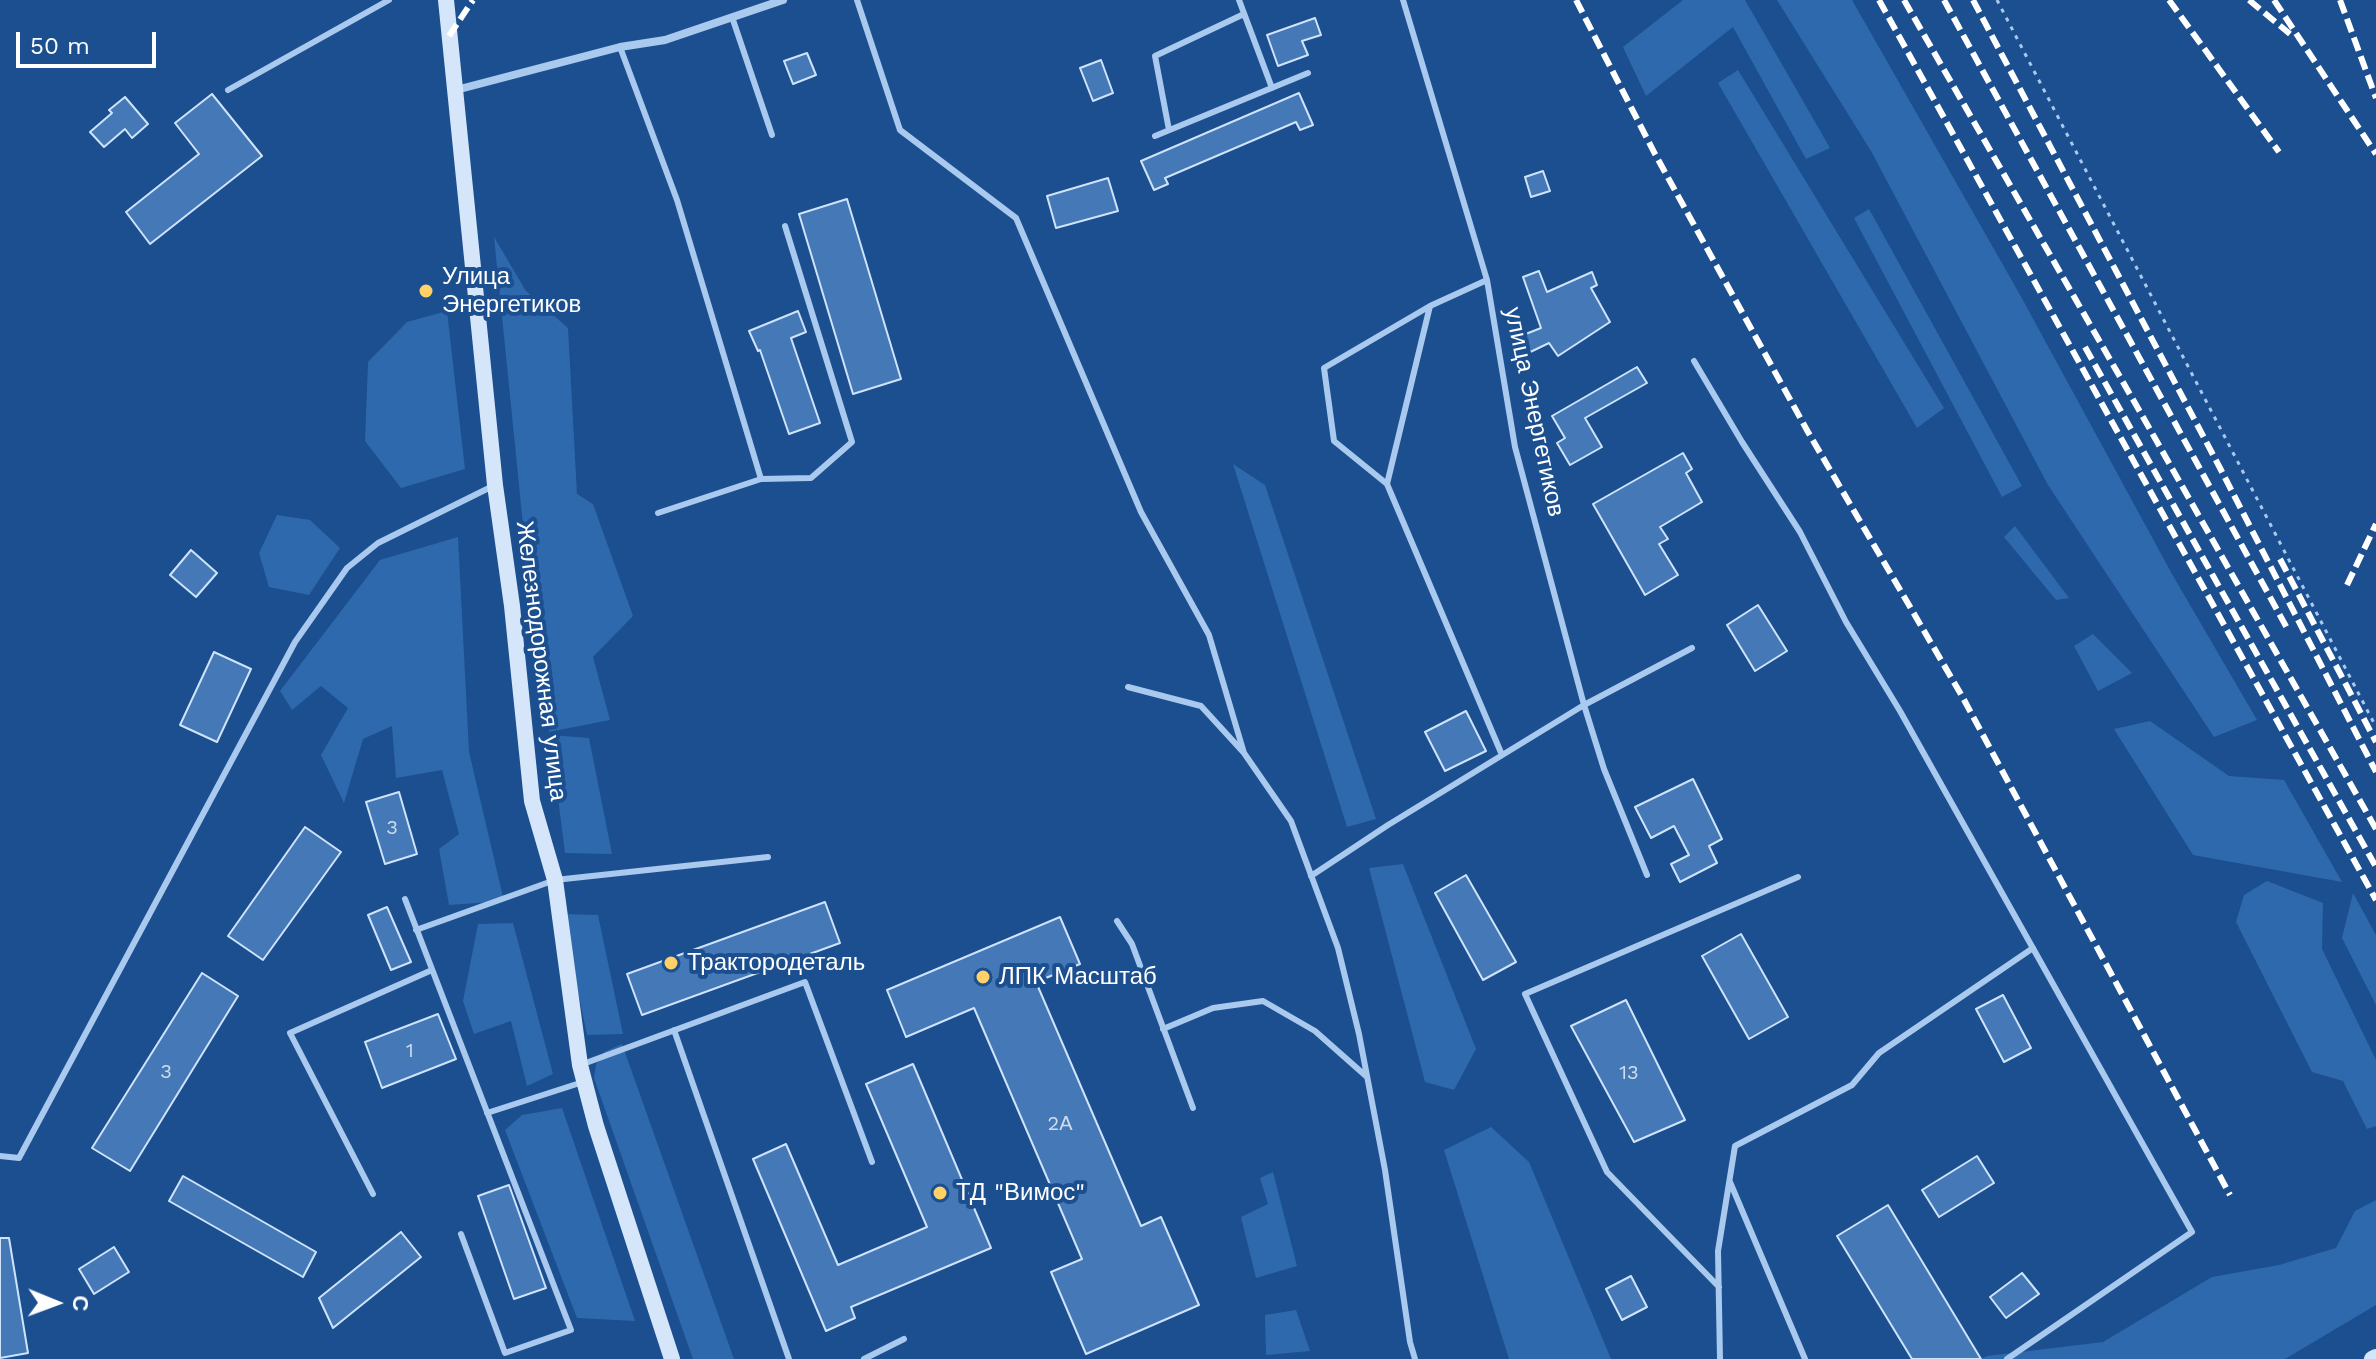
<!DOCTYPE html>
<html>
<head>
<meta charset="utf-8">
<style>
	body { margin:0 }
	#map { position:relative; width:2376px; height:1359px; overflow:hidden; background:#1b4f8f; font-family:"Work Sans",sans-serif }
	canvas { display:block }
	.north { position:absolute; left:16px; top:1263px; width:80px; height:80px; -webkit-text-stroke:6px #1b4f8f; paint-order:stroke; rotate:91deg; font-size:22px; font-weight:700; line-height:32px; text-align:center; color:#fff }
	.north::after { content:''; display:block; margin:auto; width:28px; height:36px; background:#fff; clip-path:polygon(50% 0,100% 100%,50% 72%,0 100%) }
	.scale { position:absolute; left:16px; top:32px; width:140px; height:36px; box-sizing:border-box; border:4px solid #fff; border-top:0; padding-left:10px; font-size:24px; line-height:28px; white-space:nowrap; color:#fff; -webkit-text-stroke:6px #1b4f8f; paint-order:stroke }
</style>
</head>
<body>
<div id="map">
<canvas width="2376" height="1359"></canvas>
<div class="north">С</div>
<div class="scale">50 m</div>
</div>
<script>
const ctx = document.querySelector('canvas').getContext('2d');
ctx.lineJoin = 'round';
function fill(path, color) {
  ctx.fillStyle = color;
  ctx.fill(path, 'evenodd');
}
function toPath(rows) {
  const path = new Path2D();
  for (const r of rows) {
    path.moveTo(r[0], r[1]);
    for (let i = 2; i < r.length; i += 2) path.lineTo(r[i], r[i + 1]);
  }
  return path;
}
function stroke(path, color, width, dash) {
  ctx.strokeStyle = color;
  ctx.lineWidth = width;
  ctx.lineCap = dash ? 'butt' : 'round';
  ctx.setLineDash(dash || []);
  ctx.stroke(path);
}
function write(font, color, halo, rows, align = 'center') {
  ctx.font = font + ' "Work Sans",sans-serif';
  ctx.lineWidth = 8;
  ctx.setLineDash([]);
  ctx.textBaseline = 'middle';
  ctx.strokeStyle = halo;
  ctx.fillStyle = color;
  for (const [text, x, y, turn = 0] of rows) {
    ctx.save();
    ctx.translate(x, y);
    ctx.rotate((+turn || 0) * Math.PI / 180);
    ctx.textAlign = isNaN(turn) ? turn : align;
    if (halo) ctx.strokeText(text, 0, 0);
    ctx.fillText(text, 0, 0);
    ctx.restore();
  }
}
fill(toPath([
	[1683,0,1745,0,1830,148,1806,159,1733,27,1646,96,1623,47],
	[1777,0,1852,0,2019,293,2172,574,2257,720,2214,737,2048,485,1871,151],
	[1738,70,1944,408,1917,428,1718,83],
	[1869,209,2022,486,2002,497,1854,218],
	[494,237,526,291,568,328,577,494,593,504,633,616,593,657,610,720,549,732,536,654],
	[447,311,465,469,401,488,365,441,368,362,407,322],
	[1233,464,1265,485,1376,819,1347,827],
	[277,515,310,520,340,548,309,595,269,587,259,553],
	[2015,526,2069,598,2056,600,2004,537],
	[458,537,469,752,504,901,449,905,439,849,459,834,442,770,396,778,392,726,363,739,344,803,321,755,348,708,321,686,292,710,280,691,380,560],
	[2093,634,2132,673,2098,691,2074,646],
	[2150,721,2229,776,2284,780,2342,882,2193,855,2114,729],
	[550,735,589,738,612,854,565,853],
	[1403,864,1476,1049,1454,1090,1425,1082,1369,868],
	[2267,881,2323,903,2322,949,2376,1060,2376,1126,2367,1129,2343,1081,2312,1072,2236,922,2244,895],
	[2353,893,2376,935,2376,1005,2342,938],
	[562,914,598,915,623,1034,587,1035],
	[513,923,553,1074,527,1086,511,1021,474,1034,463,1001,478,924],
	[622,1044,734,1359,693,1359,594,1078,596,1064,604,1052],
	[562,1108,635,1321,577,1318,505,1130,522,1115],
	[1491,1127,1529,1162,1611,1359,1509,1359,1444,1150],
	[1273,1172,1297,1266,1256,1278,1241,1217,1268,1204,1260,1178],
	[2376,1200,2376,1305,2285,1359,1981,1359,1987,1356,2103,1342,2212,1277,2279,1265,2336,1248,2355,1211],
	[1296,1310,1310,1351,1266,1355,1265,1315]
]), '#2e69ad');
const building = toPath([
	[1315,18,1321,35,1302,41,1308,55,1278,66,1267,35,1315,18],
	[807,53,816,75,793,84,784,61,807,53],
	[1101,60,1113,93,1093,101,1080,68,1101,60],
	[1299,93,1313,125,1300,130,1296,122,1165,178,1168,184,1154,190,1141,161,1299,93],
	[212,94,262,156,150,244,126,212,199,154,175,123,212,94],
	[125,97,148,124,132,138,125,129,104,147,90,132,112,113,109,110,125,97],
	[1543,171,1550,191,1531,197,1525,177,1543,171],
	[1108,178,1118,211,1056,228,1047,196,1108,178],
	[847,199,901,379,853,394,799,214,847,199],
	[1539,271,1547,292,1592,272,1597,285,1591,288,1610,322,1558,356,1549,343,1520,357,1513,339,1541,328,1523,277,1539,271],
	[798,311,806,332,791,338,820,423,789,434,760,350,758,351,749,331,798,311],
	[1637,367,1647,383,1585,418,1602,447,1570,465,1557,443,1565,438,1552,416,1637,367],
	[1683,453,1692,469,1686,473,1702,502,1660,527,1668,539,1659,544,1678,575,1645,595,1593,504,1683,453],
	[191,550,217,573,196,597,170,575,191,550],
	[1758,605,1787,651,1755,671,1727,625,1758,605],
	[214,652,251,669,217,742,180,725,214,652],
	[1466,711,1486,751,1445,771,1425,732,1466,711],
	[1693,779,1722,839,1709,846,1717,863,1680,882,1671,864,1689,855,1674,826,1651,838,1635,807,1693,779],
	[399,792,417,854,385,864,366,802,399,792],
	[305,827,341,852,263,960,228,936,305,827],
	[1466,875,1516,962,1483,980,1435,893,1466,875],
	[825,902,840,943,642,1015,627,974,825,902],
	[387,907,411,962,391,970,368,915,387,907],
	[1060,917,1080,964,1036,982,1141,1226,1161,1217,1199,1305,1086,1354,1051,1272,1082,1259,974,1008,906,1037,887,990,1060,917],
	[1741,934,1788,1017,1749,1039,1702,956,1741,934],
	[202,973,238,996,130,1171,92,1148,202,973],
	[2003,995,2031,1048,2004,1062,1976,1009,2003,995],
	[1626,1000,1685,1120,1634,1142,1571,1026,1626,1000],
	[438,1014,456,1059,382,1088,365,1042,438,1014],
	[913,1064,991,1248,851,1307,855,1318,826,1331,753,1159,786,1144,838,1265,927,1227,866,1084,913,1064],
	[1977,1156,1994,1183,1939,1217,1922,1190,1977,1156],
	[183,1176,316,1252,303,1277,169,1201,183,1176],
	[509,1185,546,1288,514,1299,478,1196,509,1185],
	[1888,1205,1981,1359,1912,1359,1837,1236,1888,1205],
	[401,1232,421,1257,333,1328,319,1298,401,1232],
	[0,1238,9,1238,28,1353,0,1358,0,1238],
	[114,1247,129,1272,94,1294,79,1269,114,1247],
	[2022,1273,2039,1294,2006,1318,1990,1297,2022,1273],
	[1631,1276,1647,1307,1622,1320,1606,1289,1631,1276]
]);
fill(building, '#4478b7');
stroke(building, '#cfe3fa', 2);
stroke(toPath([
	[1997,0,2376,727]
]), '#a9c9ee', 3, [4, 6]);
stroke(toPath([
	[857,0,900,130,1016,218,1141,512,1209,635,1244,753],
	[1239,0,1272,88],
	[1403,0,1487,280,1515,447,1584,705,1604,769,1647,875],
	[732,17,772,135],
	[620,47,677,200,761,479,811,478,852,442,785,226],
	[228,90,389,0],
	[1169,130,1155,56,1244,14],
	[1155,136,1308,73],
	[1487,280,1430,306,1387,484,1502,755],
	[1694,361,1742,442,1800,532,1846,622,1900,711,2192,1232,2007,1359],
	[1387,484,1334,441,1324,368,1430,306],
	[658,513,761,479],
	[1128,687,1201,706,1244,753,1291,821,1338,948,1359,1034,1385,1170,1410,1342,1415,1359],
	[1311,876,1388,825,1584,705,1692,648],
	[405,899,571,1330,505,1353,461,1234],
	[1117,921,1132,944,1193,1108],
	[416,930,555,880,768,857],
	[1163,1029,1213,1008,1263,1001,1315,1031,1367,1077],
	[674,1030,789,1359],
	[583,1064,805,982,872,1162],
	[487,1113,583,1082],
	[0,1156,19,1158,295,642,347,568,378,543,495,485],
	[1730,1182,1805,1359],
	[373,1194,290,1033,432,970],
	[1719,1287,1607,1172,1525,994,1798,877],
	[864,1359,904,1339],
	[1720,1359,1718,1251,1735,1146,1852,1085,1879,1053,2033,948]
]), '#a9c9ee', 6);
stroke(toPath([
	[456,90,620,47,665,40,783,0]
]), '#a9c9ee', 8);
stroke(toPath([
	[446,0,495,485,512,606,532,801,555,880,580,1065,596,1126,672,1359],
	[2372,1359,2376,1357]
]), '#d6e6fa', 16);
stroke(toPath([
	[1576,0,1655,154,1808,432,1962,696,2230,1195],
	[1879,0,2376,900],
	[1904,0,2143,417,2376,829],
	[1944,0,2288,630],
	[1973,0,2220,468,2376,772],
	[2169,0,2279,152],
	[2249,0,2290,34],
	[2274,0,2376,154],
	[2340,0,2376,98],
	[449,36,473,0],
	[2085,347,2376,867],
	[2280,559,2376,742],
	[2347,585,2376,524]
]), '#fff', 6, [14, 6]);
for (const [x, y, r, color] of [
	[426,291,8,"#ffd166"],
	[671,963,8,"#ffd166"],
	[983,977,8,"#ffd166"],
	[940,1193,8,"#ffd166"]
]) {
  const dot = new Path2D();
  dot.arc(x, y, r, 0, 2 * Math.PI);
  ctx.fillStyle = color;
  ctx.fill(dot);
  stroke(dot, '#1b4f8f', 3);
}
write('20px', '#d0dded', null, [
	["3",392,828],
	["1",410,1051],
	["3",166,1072],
	["13",1629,1073],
	["2А",1060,1124]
]);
write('24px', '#fff', '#1b4f8f', [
	["Улица",442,277],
	["Энергетиков",442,305],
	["Трактородеталь",687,963],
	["ЛПК Масштаб",999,977],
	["ТД \"Вимос\"",956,1193]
], 'left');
write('24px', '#fff', '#1b4f8f', [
	["улица Энергетиков",1534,412,78],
	["Железнодорожная улица",541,661,83]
]);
</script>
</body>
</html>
